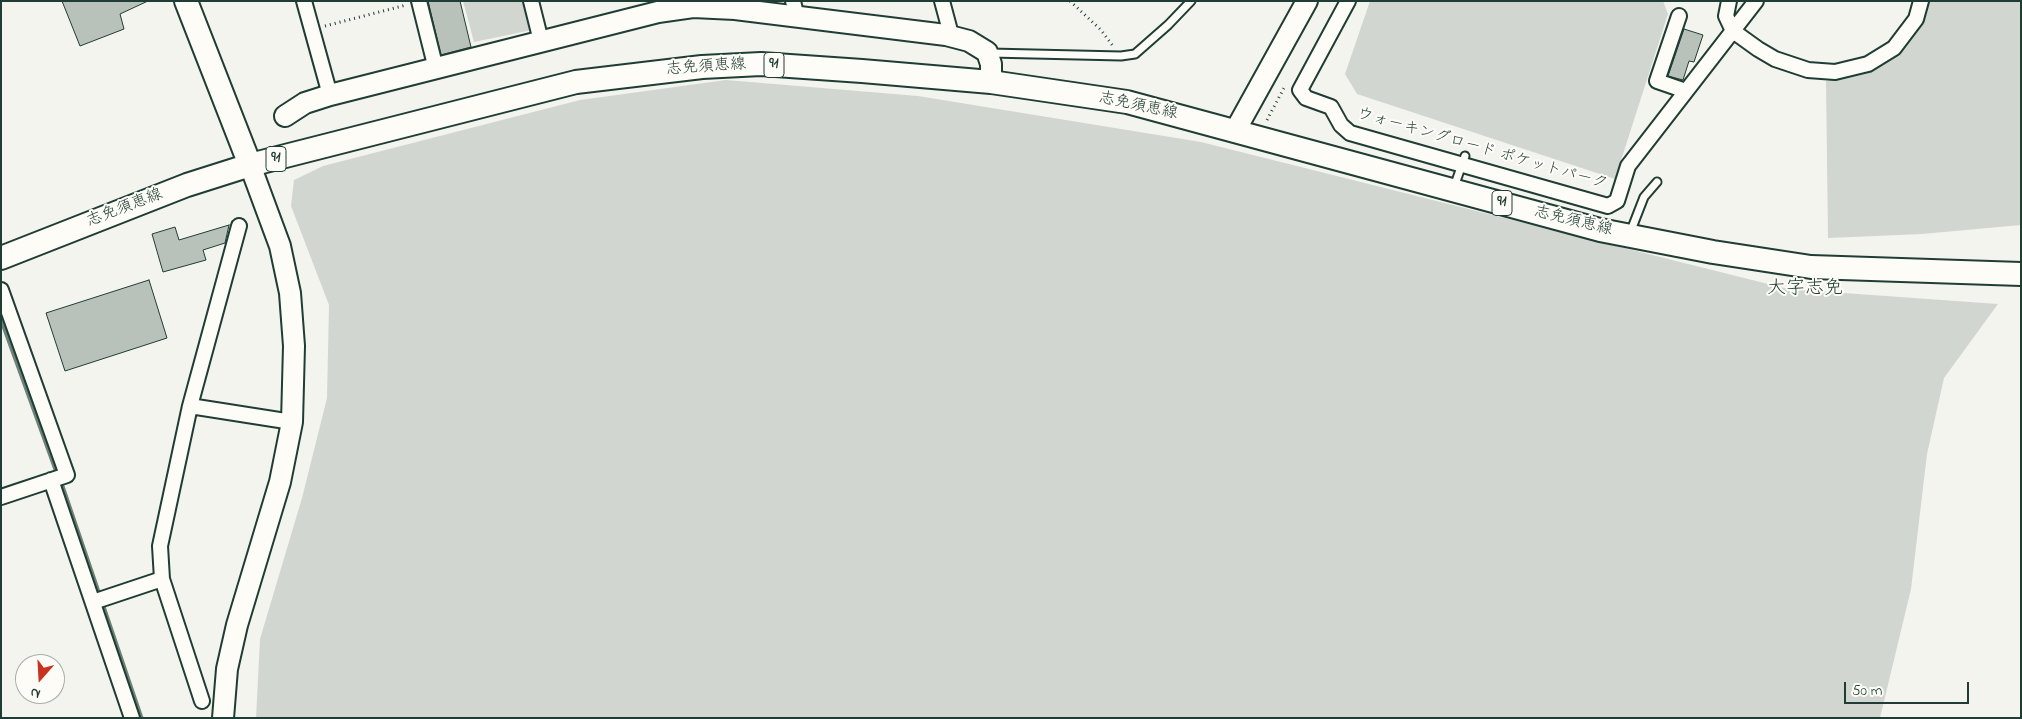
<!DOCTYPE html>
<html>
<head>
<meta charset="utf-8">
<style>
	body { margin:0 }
	#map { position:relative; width:2022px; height:719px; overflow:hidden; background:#f4f4ef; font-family:"Indie Flower",sans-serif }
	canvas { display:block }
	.frame { position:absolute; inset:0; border:2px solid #1f3d34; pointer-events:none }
	.north { position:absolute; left:15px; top:654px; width:50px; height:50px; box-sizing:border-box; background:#fdfcf7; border:1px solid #a4b0a9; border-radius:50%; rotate:199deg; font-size:14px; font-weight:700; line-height:20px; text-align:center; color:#1f3d34 }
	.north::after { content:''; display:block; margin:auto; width:18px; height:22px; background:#c8321e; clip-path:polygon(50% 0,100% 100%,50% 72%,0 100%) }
	.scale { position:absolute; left:1844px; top:682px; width:125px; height:22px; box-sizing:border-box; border:2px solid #1f3d34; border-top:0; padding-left:6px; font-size:15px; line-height:18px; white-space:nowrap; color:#1f3d34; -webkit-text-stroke:4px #fdfcf7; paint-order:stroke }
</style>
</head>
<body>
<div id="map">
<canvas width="2022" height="719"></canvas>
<div class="frame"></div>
<div class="north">N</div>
<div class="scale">50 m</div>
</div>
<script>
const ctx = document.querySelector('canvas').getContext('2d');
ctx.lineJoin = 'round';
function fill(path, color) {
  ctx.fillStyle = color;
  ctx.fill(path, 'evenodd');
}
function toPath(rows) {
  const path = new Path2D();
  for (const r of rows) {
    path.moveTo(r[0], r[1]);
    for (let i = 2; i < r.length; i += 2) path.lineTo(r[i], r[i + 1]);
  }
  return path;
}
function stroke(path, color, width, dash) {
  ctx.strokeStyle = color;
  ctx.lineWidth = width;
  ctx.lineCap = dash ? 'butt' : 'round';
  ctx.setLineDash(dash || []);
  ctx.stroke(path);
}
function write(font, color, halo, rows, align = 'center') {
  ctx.font = font + ' "Indie Flower","Klee One",sans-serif';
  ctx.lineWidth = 4;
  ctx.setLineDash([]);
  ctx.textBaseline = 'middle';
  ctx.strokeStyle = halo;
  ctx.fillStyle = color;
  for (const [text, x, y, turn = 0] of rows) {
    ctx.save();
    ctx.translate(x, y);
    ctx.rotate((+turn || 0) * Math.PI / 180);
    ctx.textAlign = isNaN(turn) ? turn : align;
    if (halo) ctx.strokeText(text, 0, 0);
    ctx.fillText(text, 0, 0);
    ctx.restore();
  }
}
fill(toPath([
	[463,1,527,1,532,30,474,42],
	[1370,1,1663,1,1668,14,1615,179,1357,94,1345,74],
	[1926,1,2021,1,2021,225,1922,234,1828,238,1826,81,1862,74,1892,56],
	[726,80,918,96,1201,142,1788,289,1998,304,1944,378,1927,454,1911,589,1880,718,256,718,260,639,302,498,327,398,329,305,291,206,294,180,323,166,580,100]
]), '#d1d6d1');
stroke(toPath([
	[1,318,63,489,141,718]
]), '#6e8179', 5);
const building = toPath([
	[62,1,148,1,120,14,124,29,80,46,62,1],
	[428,1,460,1,471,47,441,55,428,1],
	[1684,29,1703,35,1694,62,1689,61,1683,80,1668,76,1684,29],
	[229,225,225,243,203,250,206,260,163,272,152,234,175,227,179,240,229,225],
	[149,280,167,338,65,371,46,313,149,280]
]);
fill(building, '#b9c1bb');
stroke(building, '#1f3d34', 1);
const lane = toPath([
	[990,53,1121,56,1135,54,1168,25,1191,1],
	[1454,187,1465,156],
	[1630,233,1644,197,1657,182]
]);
const street = toPath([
	[304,1,330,95],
	[419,1,436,69],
	[531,1,541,41],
	[793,1,797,18],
	[942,1,949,27,946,35],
	[1348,1,1300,90,1306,98,1331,107,1341,125,1350,133,1608,206,1617,201,1628,166,1756,1],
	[1729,1,1726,16,1733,31,1758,49,1775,59,1808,70,1835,72,1868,64,1894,48,1916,19,1921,1],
	[1679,16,1657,81,1686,91],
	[1,290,67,475,1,497],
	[190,406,292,422],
	[51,480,132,718],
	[93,602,162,579],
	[202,701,162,579,160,546,190,406,239,226]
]);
const secondary = toPath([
	[285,116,305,103,330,95,658,12,693,7,735,9,946,35,969,41,987,52,991,64,991,82],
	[1235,131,1307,1],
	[223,718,227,669,237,625,280,482,292,422,294,346,290,293,280,246,250,165]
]);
const primary = toPath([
	[186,1,250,165],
	[1,258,187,185,250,165,576,82,702,67,761,64,862,71,991,82,1127,102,1600,230,1713,252,1811,267,2021,274]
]);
stroke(lane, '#1f3d34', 11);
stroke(street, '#1f3d34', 18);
stroke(secondary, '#1f3d34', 24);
stroke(primary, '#1f3d34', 26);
stroke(toPath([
	[1070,1,1101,30,1113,46],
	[325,26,406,5],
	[1267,120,1285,86]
]), '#1f3d34', 3, [1, 4]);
stroke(lane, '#fdfcf7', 7);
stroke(street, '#fdfcf7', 14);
stroke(secondary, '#fdfcf7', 20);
stroke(primary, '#fdfcf7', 22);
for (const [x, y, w] of [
	[774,65,20],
	[276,159,20],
	[1502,203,20]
]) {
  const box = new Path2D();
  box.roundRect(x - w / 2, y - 12.5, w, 25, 4);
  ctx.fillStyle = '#fdfcf7';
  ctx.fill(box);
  stroke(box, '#1f3d34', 1);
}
write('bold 15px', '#1f3d34', null, [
	["91",774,65],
	["91",276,159],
	["91",1502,203]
]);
write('16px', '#1f3d34', '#fdfcf7', [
	["志免須恵線",706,68,-4],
	["志免須恵線",1138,107,12],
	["ウォーキングロード ポケットパーク",1482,150,16],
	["志免須恵線",125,209,-21],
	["志免須恵線",1573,222,14]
]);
write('19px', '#1f3d34', '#fdfcf7', [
	["大字志免",1805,290]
]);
</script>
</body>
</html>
